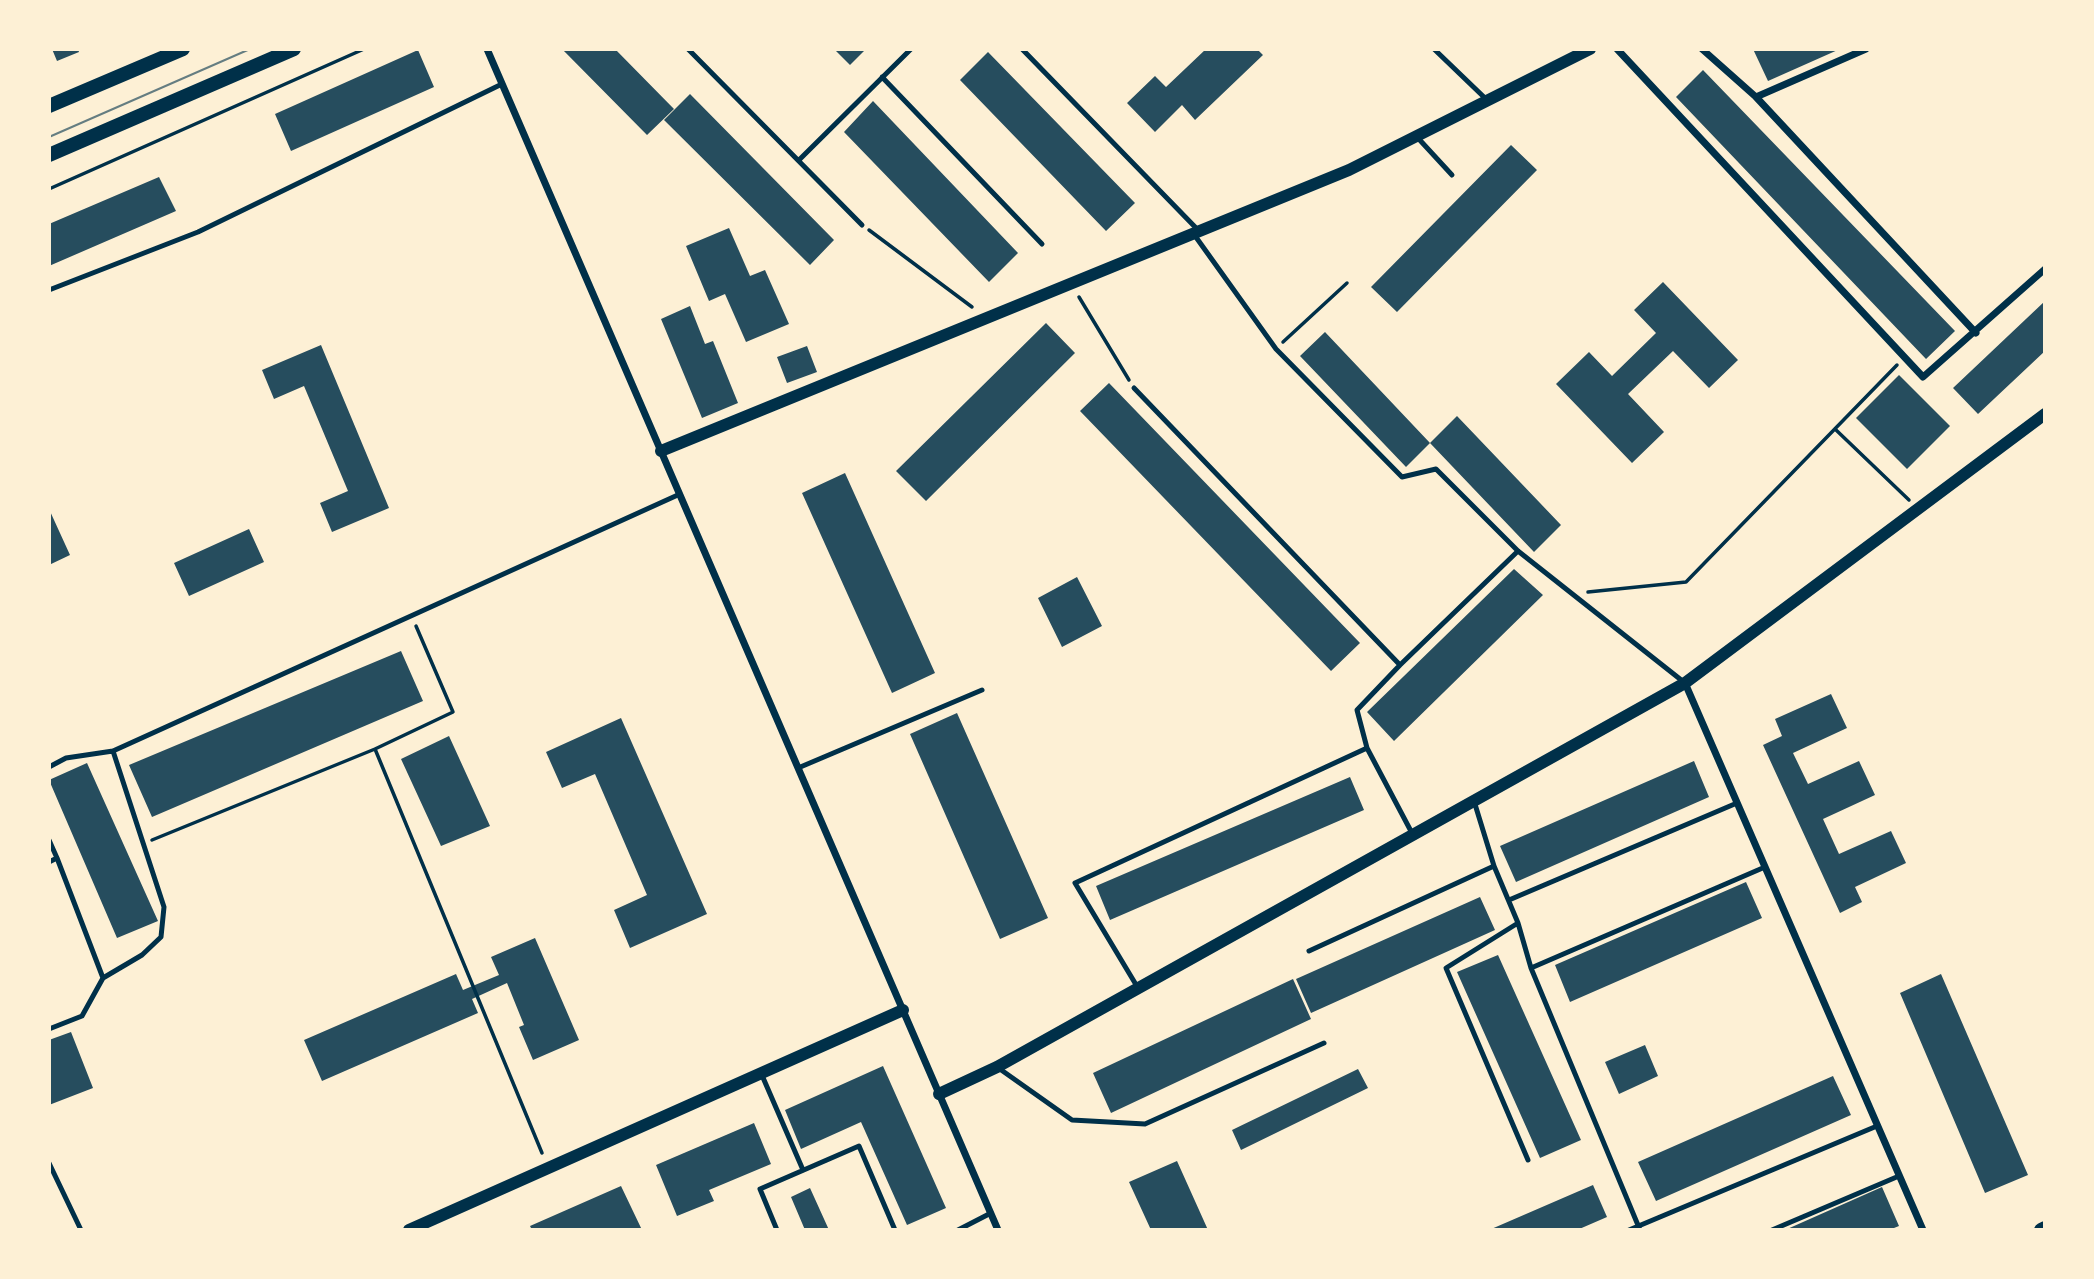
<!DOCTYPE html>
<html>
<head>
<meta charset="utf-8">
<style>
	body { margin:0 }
	#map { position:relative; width:2094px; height:1279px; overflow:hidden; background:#fdf0d5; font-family:"IBM Plex Sans",sans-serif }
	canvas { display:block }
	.frame { position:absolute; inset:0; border:51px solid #fdf0d5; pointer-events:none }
</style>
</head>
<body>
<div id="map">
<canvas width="2094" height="1279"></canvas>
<div class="frame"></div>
</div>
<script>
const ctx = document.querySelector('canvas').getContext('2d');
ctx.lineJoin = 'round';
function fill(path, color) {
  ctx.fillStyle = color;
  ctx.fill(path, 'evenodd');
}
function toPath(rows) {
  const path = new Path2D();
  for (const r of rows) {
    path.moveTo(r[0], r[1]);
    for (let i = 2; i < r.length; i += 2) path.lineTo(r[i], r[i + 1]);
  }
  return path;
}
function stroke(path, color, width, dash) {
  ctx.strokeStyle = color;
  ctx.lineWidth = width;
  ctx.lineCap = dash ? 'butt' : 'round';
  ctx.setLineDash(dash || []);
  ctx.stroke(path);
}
fill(toPath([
	[52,49,78,49,79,52,57,61],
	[562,49,615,49,674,109,647,135],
	[834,49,866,49,850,65],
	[1206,49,1257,49,1263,55,1195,120,1182,105,1155,132,1127,103,1155,76,1166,87],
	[1753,49,1840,49,1768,81],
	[418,50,434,87,291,151,275,114],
	[988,52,1135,203,1106,231,960,80],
	[1703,70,1955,331,1926,359,1676,97],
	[690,94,834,240,810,265,664,120],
	[873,101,1018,253,989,282,844,132],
	[1511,145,1537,170,1397,312,1371,287],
	[159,177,176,211,49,266,49,224],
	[729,228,750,276,765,270,789,324,746,342,725,294,709,301,686,246],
	[1663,282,1738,360,1709,388,1673,351,1628,394,1664,432,1632,463,1556,384,1589,352,1612,376,1656,333,1634,310],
	[2045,301,2045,351,1978,414,1953,388],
	[690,306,705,344,713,341,738,403,702,418,661,319],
	[1046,323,1075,353,926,501,896,471],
	[1325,332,1430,443,1457,416,1561,525,1534,552,1430,443,1406,467,1300,356],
	[321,345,389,508,332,532,320,503,348,491,304,386,274,399,262,370],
	[807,346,817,372,787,383,777,357],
	[1899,375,1950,426,1907,469,1856,418],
	[1109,383,1360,643,1331,671,1080,411],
	[845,473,935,673,892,693,802,493],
	[49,509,70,555,49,565],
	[249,529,264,562,189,596,174,563],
	[1514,569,1543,595,1394,741,1367,712],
	[1077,577,1102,626,1062,647,1038,598],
	[401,651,423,701,152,817,129,765],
	[1831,694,1847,728,1793,753,1808,784,1859,761,1875,795,1823,819,1839,854,1891,831,1906,863,1855,887,1862,902,1840,913,1763,745,1782,736,1775,719],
	[957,713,1048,918,1000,939,910,734],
	[621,718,707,914,630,948,614,910,647,895,595,774,562,788,546,752],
	[449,736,490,826,441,846,401,759],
	[1694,761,1709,797,1516,882,1500,846],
	[87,763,158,921,117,938,49,780],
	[1350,777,1364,810,1110,920,1096,886],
	[1746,882,1762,918,1570,1002,1555,965],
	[1480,897,1495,930,1311,1013,1296,979],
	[535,938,579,1040,533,1060,519,1027,524,1025,507,983,472,999,478,1013,322,1081,304,1040,456,974,463,990,499,975,491,957],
	[1498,955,1581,1140,1540,1158,1457,972],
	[1941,974,2028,1175,1985,1193,1900,993],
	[1293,979,1311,1019,1111,1113,1093,1073],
	[71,1032,93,1088,49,1105,49,1040],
	[1645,1045,1658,1076,1619,1094,1605,1062],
	[883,1066,946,1208,907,1225,861,1122,801,1149,785,1110],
	[1358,1069,1368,1088,1241,1150,1232,1130],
	[1833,1076,1851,1115,1656,1201,1638,1162],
	[754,1123,771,1164,709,1190,714,1201,677,1216,656,1165],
	[1177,1161,1208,1230,1151,1230,1129,1182],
	[1593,1185,1607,1217,1577,1230,1489,1230],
	[621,1186,642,1230,532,1230,530,1226],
	[1882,1187,1899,1226,1889,1230,1785,1230],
	[810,1188,829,1230,805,1230,791,1197]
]), '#264d5e');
stroke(toPath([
	[49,189,364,49],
	[869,230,972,307],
	[1079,297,1129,380],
	[1283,342,1347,283],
	[1835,429,1909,500],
	[1588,592,1686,582,1897,365],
	[375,749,453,712,416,626],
	[152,840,375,749,542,1153]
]), '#003049', 3.5);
stroke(toPath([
	[688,49,862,225],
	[1022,49,1198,230],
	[1434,49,1487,100],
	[882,77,1042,244],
	[1417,137,1452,175],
	[799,160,911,49],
	[1193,233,1276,349,1402,477,1436,469,1518,551,1685,683],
	[49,290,198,232,502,84],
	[1134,388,1400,665],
	[1367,748,1357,710,1400,665,1518,551],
	[49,767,66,758,113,751,680,494],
	[798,768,982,690],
	[1474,801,1494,866,1518,923,1531,968,1640,1230],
	[49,840,57,858,49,862],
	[1509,900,1737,803],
	[1518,923,1446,968,1528,1160],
	[1309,951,1494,866],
	[1531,968,1765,867],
	[103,978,142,955,161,937,164,907,113,751],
	[1138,988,1075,883,1367,748,1413,835],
	[49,1029,82,1016,103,978,57,858],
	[997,1067,1072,1120,1145,1124,1324,1043],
	[761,1073,803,1170],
	[49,1163,81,1230],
	[777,1230,760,1189,859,1146,895,1230],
	[958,1230,991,1213],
	[1629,1230,1877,1126],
	[1772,1230,1899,1176]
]), '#003049', 5);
stroke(toPath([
	[487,49,998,1230],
	[1617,49,1923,377,2045,269],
	[1702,49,1756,97,1866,49],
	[1756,97,1976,333],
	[1685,683,1923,1230]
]), '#003049', 7);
stroke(toPath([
	[661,451,1349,170,1590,49],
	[939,1094,997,1067,1685,683,2045,414],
	[409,1230,903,1010]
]), '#003049', 12);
stroke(toPath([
	[49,106,183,49],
	[49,155,294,49],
	[2041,1230,2045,1228]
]), '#003049', 14);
stroke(toPath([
	[49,137,250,49]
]), '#657d81', 2);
</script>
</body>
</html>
